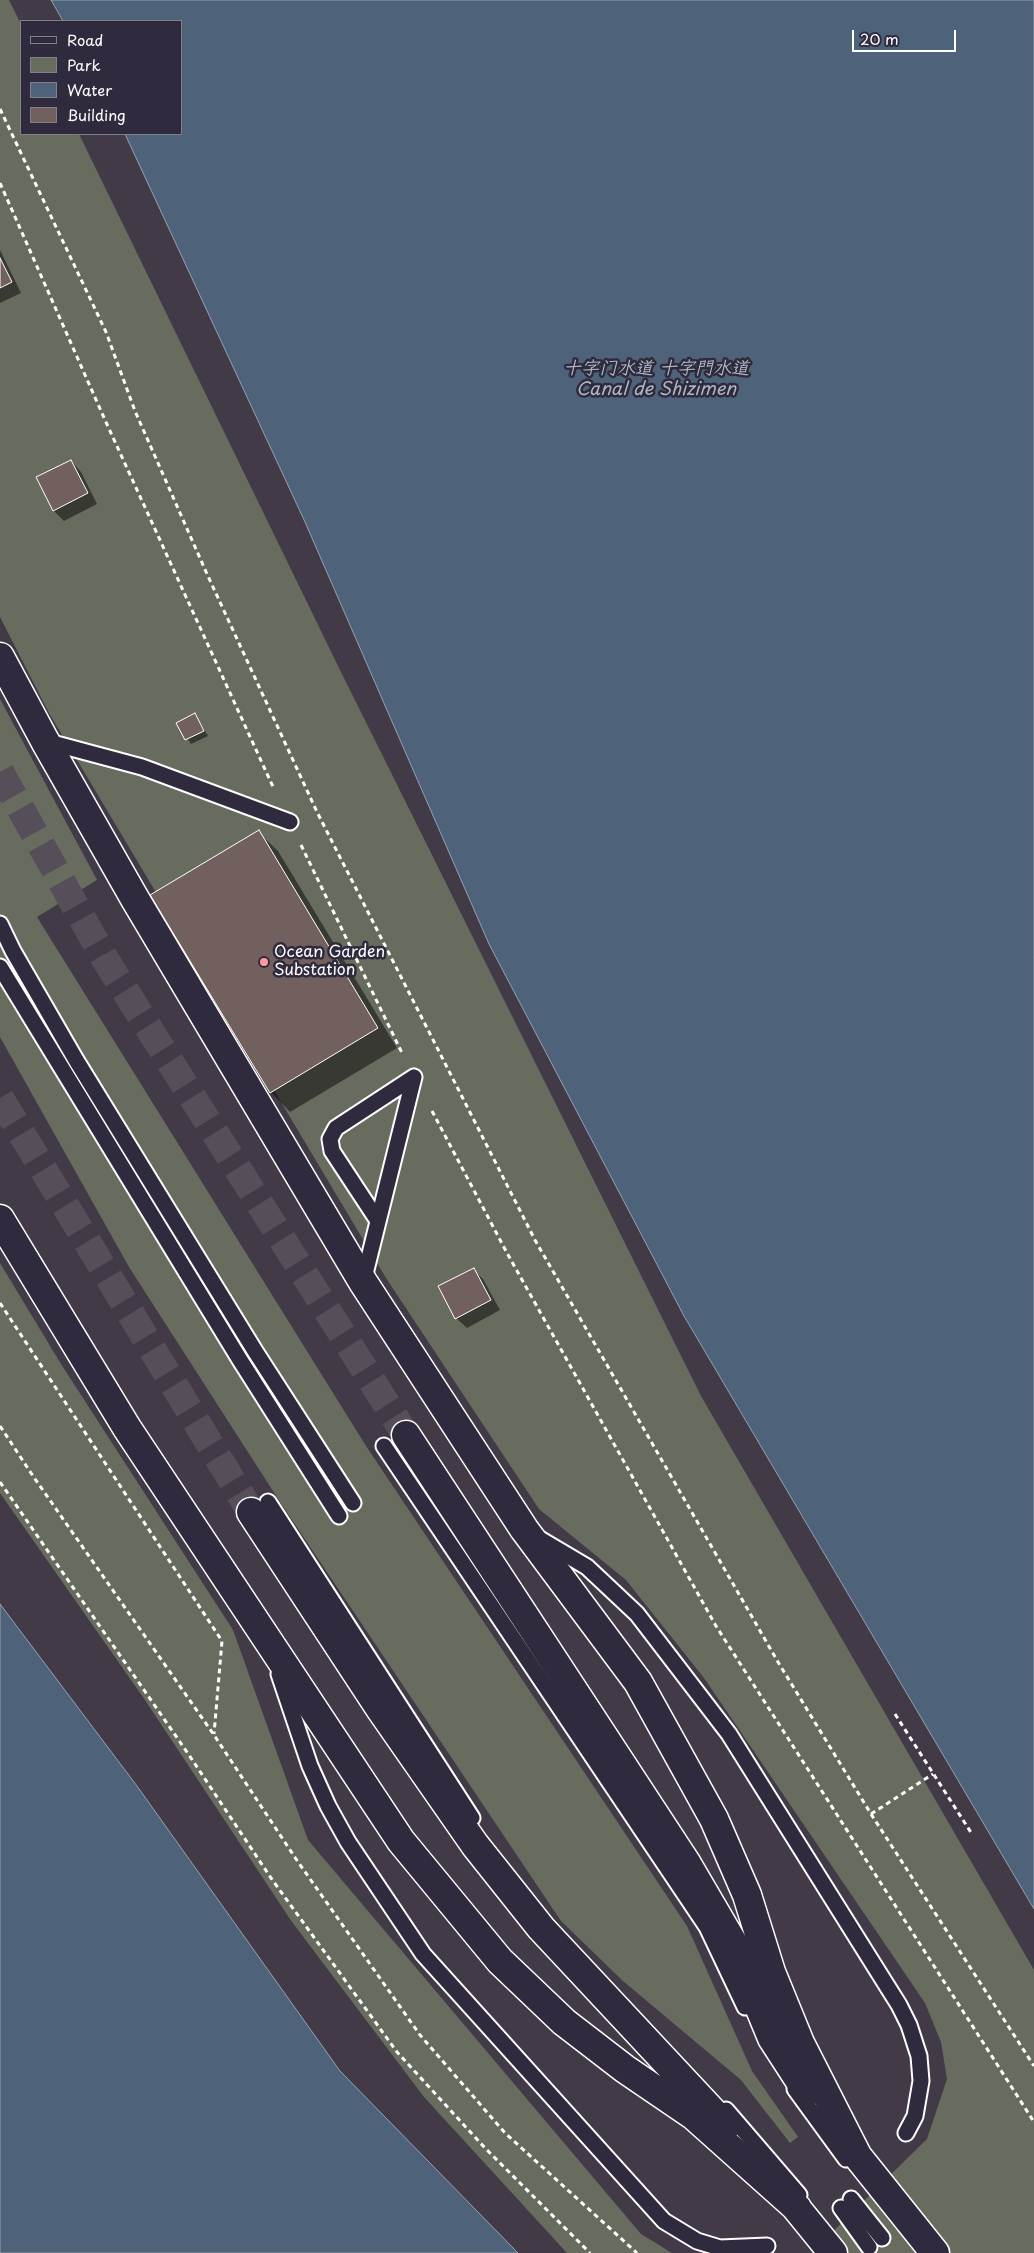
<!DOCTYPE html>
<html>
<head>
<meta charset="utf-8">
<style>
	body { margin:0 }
	#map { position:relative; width:1034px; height:2253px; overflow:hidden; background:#433a47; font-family:"Playpen Sans",sans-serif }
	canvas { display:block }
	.legend { position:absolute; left:20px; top:20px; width:162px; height:115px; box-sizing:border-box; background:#2f2a3d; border:1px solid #827f8b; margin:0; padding:6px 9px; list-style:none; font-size:15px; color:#fff }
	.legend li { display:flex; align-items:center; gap:10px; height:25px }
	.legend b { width:25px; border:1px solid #827f8b }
	.scale { position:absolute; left:852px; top:30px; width:104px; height:22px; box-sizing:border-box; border:2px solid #fff; border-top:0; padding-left:6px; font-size:15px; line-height:18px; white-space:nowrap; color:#fff; -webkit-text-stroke:4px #2f2a3d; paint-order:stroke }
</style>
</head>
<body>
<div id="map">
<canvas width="1034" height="2253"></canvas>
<ul class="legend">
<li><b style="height:6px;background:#2f2a3d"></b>Road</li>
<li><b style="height:14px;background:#686c5e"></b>Park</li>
<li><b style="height:14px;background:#4e637a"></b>Water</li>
<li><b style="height:14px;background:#72605f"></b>Building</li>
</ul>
<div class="scale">20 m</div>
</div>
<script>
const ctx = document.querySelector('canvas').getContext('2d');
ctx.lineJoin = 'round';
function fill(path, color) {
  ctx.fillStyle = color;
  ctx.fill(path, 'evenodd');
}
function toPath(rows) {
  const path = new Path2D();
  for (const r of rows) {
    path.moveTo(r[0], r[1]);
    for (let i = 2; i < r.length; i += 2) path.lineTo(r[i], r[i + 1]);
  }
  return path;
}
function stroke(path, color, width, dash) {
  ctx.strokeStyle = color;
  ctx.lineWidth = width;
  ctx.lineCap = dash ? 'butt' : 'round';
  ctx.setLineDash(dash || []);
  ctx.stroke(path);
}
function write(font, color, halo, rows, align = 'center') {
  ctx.font = font + ' "Playpen Sans","LXGW WenKai TC",sans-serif';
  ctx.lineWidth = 5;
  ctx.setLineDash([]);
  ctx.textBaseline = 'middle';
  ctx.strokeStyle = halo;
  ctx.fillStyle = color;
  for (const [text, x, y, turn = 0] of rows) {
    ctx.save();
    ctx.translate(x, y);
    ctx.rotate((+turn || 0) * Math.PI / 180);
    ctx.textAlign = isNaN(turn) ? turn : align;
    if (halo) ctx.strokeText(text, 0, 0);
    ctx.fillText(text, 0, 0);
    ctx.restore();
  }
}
fill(toPath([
	[0,0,9,0,21,24,21,134,79,134,339,668,701,1396,1034,1970,1034,2253,811,2253,927,2139,947,2079,941,2042,925,2003,704,1678,626,1580,539,1509,386,1278,49,713,0,617],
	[0,699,97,880,37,917,366,1446,687,1926,752,2071,798,2137,790,2143,741,2080,623,1981,561,1921,282,1505,129,1267,0,1037],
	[0,1263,61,1364,233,1630,308,1840,641,2234,672,2253,567,2253,424,2097,292,1922,145,1700,0,1493]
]), '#686c5e');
const water = toPath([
	[51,0,1034,0,1034,1909,684,1316,489,944,305,522,125,134,181,134,181,21,63,21,51,0],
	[0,1604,137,1786,340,2071,518,2253,0,2253,0,1604]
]);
fill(water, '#4e637a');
stroke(water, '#95a1af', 1);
fill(toPath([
	[0,250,21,293,0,303],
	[71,461,81,472,97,504,64,521,54,511,38,478],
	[195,715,208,736,191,744,178,723],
	[258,832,278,851,397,1048,290,1112,271,1092,152,896],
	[473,1269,483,1279,500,1310,467,1328,456,1318]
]), '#0007');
const building = toPath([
	[0,258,12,282,0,288,0,258],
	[71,460,88,493,53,511,36,477,71,460],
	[195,713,204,731,185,740,176,723,195,713],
	[259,830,378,1028,270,1093,150,895,259,830],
	[474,1268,491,1300,455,1319,438,1286,474,1268]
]);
fill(building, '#72605f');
stroke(building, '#fff', 1);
stroke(toPath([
	[0,772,105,959,406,1435],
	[0,1098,251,1512]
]), '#564e59', 28, [28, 14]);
const lane = toPath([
	[45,741,142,767,290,822],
	[0,924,13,951,76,1060,255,1351,353,1503],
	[0,967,240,1360,339,1516],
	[378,1221,332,1151,330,1139,336,1128,414,1077],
	[363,1282,414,1077],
	[384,1446,707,1927,745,2007],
	[268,1502,472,1818],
	[538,1538,587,1567,637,1614,729,1734,899,2005,909,2025,919,2056,921,2081,915,2116,906,2133],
	[279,1674,310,1766,328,1806,348,1842,423,1954,664,2221,697,2241,720,2248,767,2246],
	[795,2089,846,2159],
	[726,2110,799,2195],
	[851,2199,882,2238],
	[841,2208,869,2247]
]);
const primary = toPath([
	[0,657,45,741,135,899,363,1282,524,1529,638,1682,714,1819,747,1895,771,1972,800,2043,858,2157],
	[0,1219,127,1428,401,1841,500,1961,564,2022,625,2069,694,2116,797,2208],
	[406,1435,687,1864,732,1941,772,2038,807,2092],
	[251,1512,381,1710,475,1845,541,1928,726,2126],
	[847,2143,935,2253],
	[785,2194,833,2253]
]);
stroke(lane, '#fff', 19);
stroke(primary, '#fff', 31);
stroke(toPath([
	[0,109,106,332,135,411,207,574,317,812,535,1240,778,1662,871,1814,1034,2066],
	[0,183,105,420,274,789],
	[301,845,403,1055],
	[432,1111,507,1253,716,1626,1034,2122],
	[0,1303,222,1641,214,1734],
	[0,1426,33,1476,214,1735,296,1859,420,2035,505,2133,637,2253],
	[0,1482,189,1755,271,1878,397,2052,485,2148,590,2253],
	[895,1714,972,1834],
	[871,1814,933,1774]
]), '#fff', 3, [5, 4]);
stroke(lane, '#2f2a3d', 15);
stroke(primary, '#2f2a3d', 28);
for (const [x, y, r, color] of [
	[264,962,5,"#ff9aa2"]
]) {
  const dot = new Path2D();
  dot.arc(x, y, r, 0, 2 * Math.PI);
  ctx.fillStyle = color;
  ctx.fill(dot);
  stroke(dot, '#2f2a3d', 2);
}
write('16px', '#fff', '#2f2a3d', [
	["Ocean Garden",274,953],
	["Substation",274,971]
], 'left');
write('italic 18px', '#afb9c3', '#2f2a3d', [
	["十字门水道 十字門水道",656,369],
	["Canal de Shizimen",656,390]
]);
</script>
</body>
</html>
